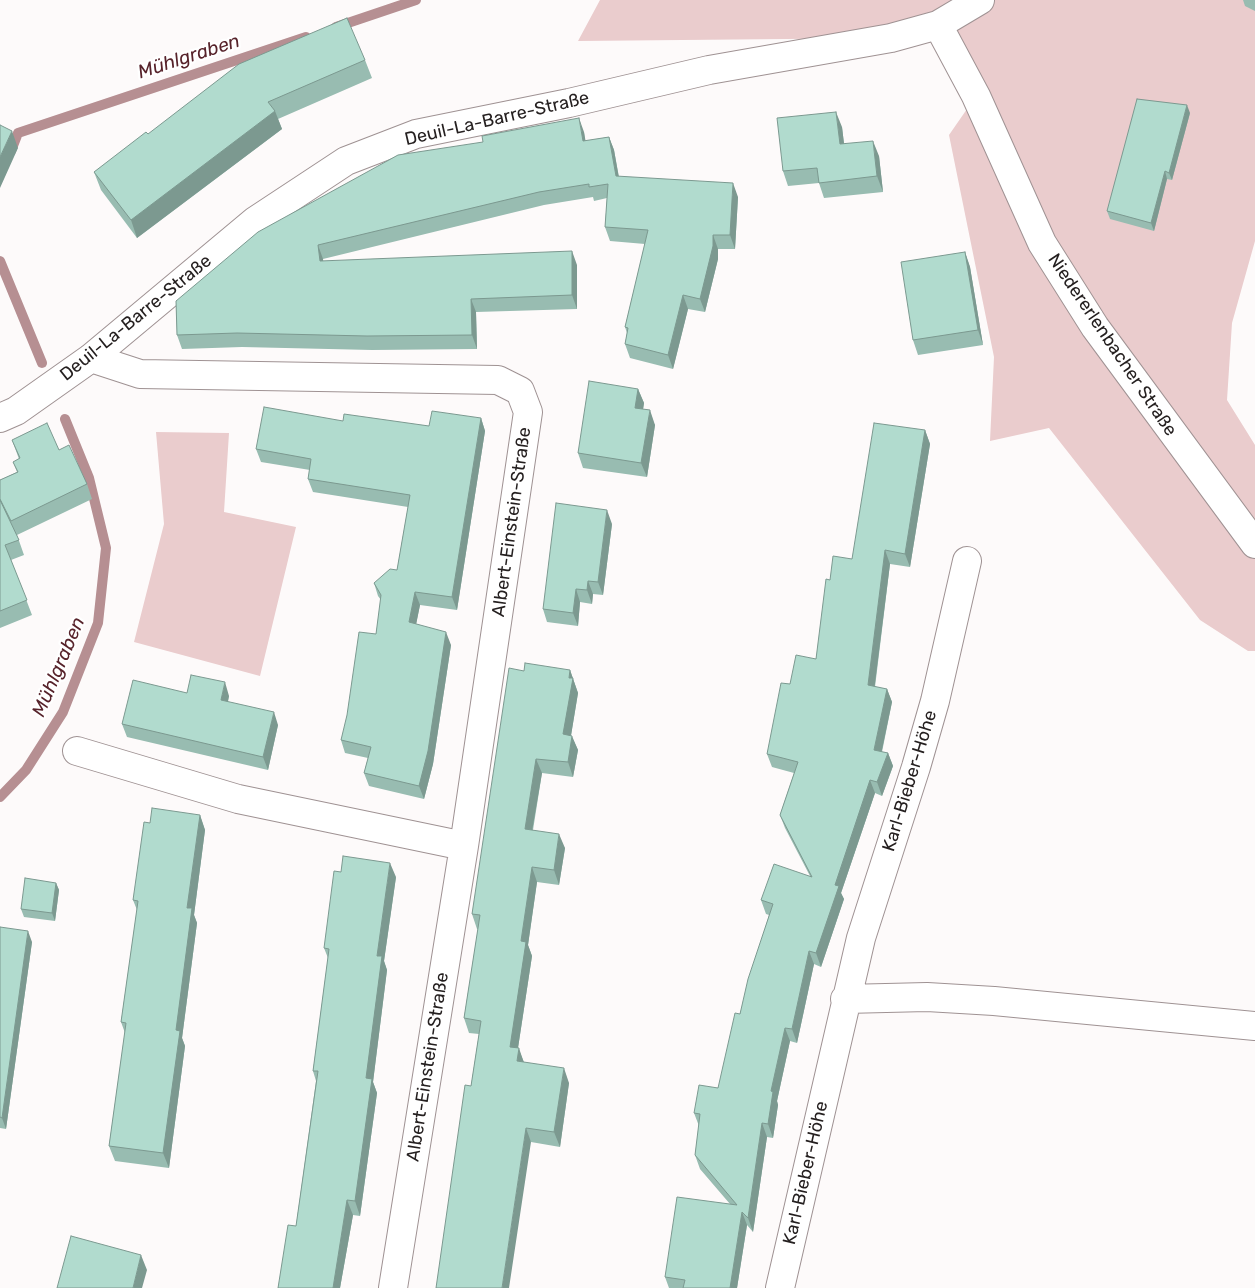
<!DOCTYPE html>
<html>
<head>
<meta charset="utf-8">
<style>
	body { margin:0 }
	canvas { display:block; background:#fdfafa }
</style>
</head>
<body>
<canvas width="1255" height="1288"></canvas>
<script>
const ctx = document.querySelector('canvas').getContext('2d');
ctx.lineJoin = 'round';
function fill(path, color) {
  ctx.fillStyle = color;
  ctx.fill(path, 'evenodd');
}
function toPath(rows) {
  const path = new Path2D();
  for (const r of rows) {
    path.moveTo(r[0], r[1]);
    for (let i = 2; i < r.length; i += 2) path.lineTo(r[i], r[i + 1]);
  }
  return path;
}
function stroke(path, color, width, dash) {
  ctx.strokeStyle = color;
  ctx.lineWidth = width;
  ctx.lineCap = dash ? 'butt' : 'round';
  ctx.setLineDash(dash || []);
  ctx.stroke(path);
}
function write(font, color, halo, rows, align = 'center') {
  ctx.font = font + ' Rubik,sans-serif';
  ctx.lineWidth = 4.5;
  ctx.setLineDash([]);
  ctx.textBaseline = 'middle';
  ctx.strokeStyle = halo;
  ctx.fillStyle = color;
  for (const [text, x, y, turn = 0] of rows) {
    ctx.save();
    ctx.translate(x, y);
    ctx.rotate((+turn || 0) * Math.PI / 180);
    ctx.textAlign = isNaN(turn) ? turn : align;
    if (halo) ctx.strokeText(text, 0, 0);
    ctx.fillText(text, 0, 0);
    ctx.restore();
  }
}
fill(toPath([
	[600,0,1255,0,1255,241,1232,323,1227,400,1255,445,1255,651,1248,651,1200,620,1049,428,990,441,994,357,949,135,976,96,938,25,891,38,578,41],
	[156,432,229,433,224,512,296,527,260,676,134,642,164,524]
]), '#eacccd');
stroke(toPath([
	[336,27,416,0],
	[11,151,18,133,306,37],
	[0,261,42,363],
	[0,797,26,770,63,712,98,623,106,548,89,478,65,419]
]), '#b68f92', 10);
const minor = toPath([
	[938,25,976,96,1042,243,1095,327,1255,544],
	[91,358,140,374,498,380,520,391,528,412,464,846,393,1288],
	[0,418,16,411,91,358,255,221,346,161,416,134,569,103,709,70,891,38,938,25,980,0],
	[77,751,238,799,464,846],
	[845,999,927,997,994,1001,1255,1026],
	[780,1288,861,938,916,767,935,701,967,561]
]);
stroke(minor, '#9f9293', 30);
stroke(minor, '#fff', 28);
fill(toPath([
	[1243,0,1255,0,1255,11,1245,6],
	[365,60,372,78,278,119,282,129,137,238,101,190,94,172,148,134],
	[1190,113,1172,180,1167,179,1154,231,1110,219,1107,211],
	[842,127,844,144,879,156,883,192,824,198,819,183,788,186,783,171],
	[584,132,585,141,609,137,614,150,619,177,738,197,735,249,718,249,718,259,705,312,688,309,673,369,630,358,625,344,627,333,625,327,645,244,610,241,605,227,607,198,594,201,593,197,544,205,323,259,323,261,577,265,577,309,476,312,477,349,372,350,242,347,182,349,177,335,176,301],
	[965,252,970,267,983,345,918,355,913,340],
	[638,389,644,403,643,409,655,425,647,477,583,468,578,453],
	[481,418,485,431,457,610,420,605,416,624,451,645,433,764,424,799,369,786,364,773,368,758,345,753,341,740,376,634,381,600,378,596,374,583,397,570,408,507,313,492,308,479,310,470,261,462,256,449,343,421,429,426],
	[925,430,930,444,910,567,890,564,875,687,887,689,892,702,882,752,888,753,893,766,882,796,875,793,841,893,844,899,821,967,814,964,797,1043,790,1041,777,1101,778,1105,773,1138,767,1137,753,1232,747,1225,737,1288,669,1288,665,1277,730,1204,700,1169,695,1155,699,1126,694,1113,718,1088,769,915,766,914,761,900,810,876,785,828,780,815,794,773,772,767,767,754,790,684,816,659,830,580,852,559],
	[12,440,59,450,87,484,92,499,17,535,24,555,11,560,32,615,0,628,0,480,17,472,13,462,19,459],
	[612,524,603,595,593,594,592,604,580,602,578,626,547,622,543,609],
	[570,670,578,693,571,735,578,750,573,777,542,773,533,830,565,848,559,885,537,882,528,945,532,956,518,1048,524,1062,569,1083,560,1147,531,1142,471,1086,479,1034,469,1033,464,1018,478,929,477,929,472,914,524,671],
	[187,693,229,696,228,702,278,725,268,770,127,737,122,724],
	[200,815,205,830,194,915,197,923,182,1038,185,1046,169,1168,115,1161,109,1146,125,1033,121,1022,137,910,133,900,150,823],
	[396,877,384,961,387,970,373,1082,377,1093,360,1216,353,1215,340,1288,278,1288,296,1226,316,1081,313,1071,328,958,324,948],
	[56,883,59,890,55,921,24,917,21,909],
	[0,927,32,942,6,1129,0,1128]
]), '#98bcb1');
fill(toPath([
	[1187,105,1190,113,1172,180,1169,173],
	[275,111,282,129,137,238,131,220],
	[836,112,842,127,846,160,840,144],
	[579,118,584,132,588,155,583,141],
	[12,131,18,148,0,188,0,157],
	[609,137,614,150,621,190,616,176],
	[873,141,879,156,883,192,877,176],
	[1165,171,1167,179,1154,231,1151,223],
	[733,183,738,197,735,249,730,235],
	[713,235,718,249,718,259,705,312,700,299],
	[318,245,323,259,325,275,320,261],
	[572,251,577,265,577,309,572,295],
	[965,252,970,267,983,345,978,330],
	[683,295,688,309,673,369,668,355],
	[471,299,476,312,477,349,472,335],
	[638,389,644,403,641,423,635,408],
	[650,410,655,425,647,477,641,463],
	[481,418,485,431,457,610,452,597],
	[925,430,930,444,910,567,905,554],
	[607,510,612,524,603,595,598,582],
	[885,550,890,564,873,699,868,685],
	[588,581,593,594,592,604,587,590],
	[576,589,580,602,578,626,573,613],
	[415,592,420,605,414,635,409,622],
	[446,632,451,645,433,764,424,799,419,786],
	[570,670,578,693,569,748,563,734],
	[225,682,229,696,225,713,221,700],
	[887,689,892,702,879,764,874,750],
	[274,712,278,725,268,770,263,757],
	[572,736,578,750,573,777,568,762],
	[888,753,893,766,882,796,877,782],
	[536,759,542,773,530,843,525,829],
	[870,780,875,793,841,893,844,899,821,967,816,953,835,885],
	[200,815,205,830,194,915,197,923,182,1038,185,1046,169,1168,163,1153,187,908],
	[559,834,565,848,559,885,554,870],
	[390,863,396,877,384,961,387,970,373,1082,377,1093,360,1216,355,1201,377,956],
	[532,867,537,882,528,945,532,956,516,1061,510,1047,521,941],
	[56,883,59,890,55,921,52,913],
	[28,931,32,942,6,1129,2,1118],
	[809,951,814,964,797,1043,792,1029],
	[785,1028,790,1041,777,1101,778,1105,773,1138,768,1124,771,1091],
	[519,1048,524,1063,517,1061],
	[564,1068,569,1083,560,1147,554,1132],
	[762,1123,767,1137,753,1232,748,1218],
	[526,1128,531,1142,509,1288,502,1288],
	[347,1200,353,1215,340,1288,333,1288],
	[742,1212,747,1225,737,1288,730,1288],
	[141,1255,147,1270,142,1288,133,1288]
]), '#7c9990');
const building = toPath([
	[347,18,365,60,268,102,275,111,131,220,94,172,146,132,148,134,239,64,347,18],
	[1137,99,1187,105,1169,173,1165,171,1151,223,1107,211,1137,99],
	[836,112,840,144,873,141,877,176,819,183,817,168,783,171,777,118,836,112],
	[579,118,583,141,609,137,616,176,733,183,730,235,713,235,713,246,700,299,683,295,668,355,625,344,628,328,625,327,648,230,605,227,608,184,589,187,589,184,539,192,318,245,320,261,572,251,572,295,471,299,472,335,367,336,237,333,177,335,176,301,258,232,398,155,483,142,482,136,579,118],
	[0,125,12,131,0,157,0,125],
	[965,252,978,330,913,340,901,262,965,252],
	[589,381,638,389,635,408,650,410,641,463,578,453,589,381],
	[264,407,343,421,344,414,429,426,432,411,481,418,452,597,415,592,409,622,446,632,428,751,419,786,364,773,371,747,341,740,347,715,359,632,376,634,381,595,374,583,390,569,397,570,410,495,308,479,311,459,256,449,264,407],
	[47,423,59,450,69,445,87,484,11,521,0,499,0,480,18,472,13,462,20,458,12,440,47,423],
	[874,423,925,430,905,554,885,550,868,685,887,689,874,750,888,753,877,782,870,780,835,885,839,886,816,953,809,951,792,1029,785,1028,771,1091,773,1092,768,1124,762,1123,748,1218,742,1212,730,1288,683,1288,685,1280,665,1277,677,1197,737,1205,695,1155,700,1114,694,1113,699,1085,718,1088,735,1013,740,1014,748,979,773,904,761,900,774,864,812,877,780,815,798,762,767,754,781,683,790,684,796,655,816,659,826,579,830,580,833,556,852,559,874,423],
	[0,500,19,540,5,545,27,600,0,611,0,500],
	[556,503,607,510,598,582,588,581,587,590,576,589,573,613,543,609,556,503],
	[525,663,570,670,569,678,573,678,563,734,572,736,568,762,536,759,525,829,559,834,554,870,532,867,521,941,526,942,510,1047,519,1048,517,1061,564,1068,554,1132,526,1128,502,1288,436,1288,465,1085,471,1086,481,1021,464,1018,480,915,472,914,509,668,524,671,525,663],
	[191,675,225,682,221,700,274,712,263,757,122,724,133,680,187,693,191,675],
	[152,808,200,815,187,908,192,908,176,1030,180,1031,163,1153,109,1146,126,1023,121,1022,138,901,133,900,144,822,150,823,152,808],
	[343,856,390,863,377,956,382,956,366,1078,372,1079,355,1201,347,1200,333,1288,278,1288,288,1225,296,1226,318,1071,313,1071,329,949,324,948,334,871,341,872,343,856],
	[25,878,56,883,52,913,21,909,25,878],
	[0,927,28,931,2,1118,0,1117,0,927],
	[71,1236,141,1255,133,1288,57,1288,71,1236]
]);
fill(building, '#b1dbce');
stroke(building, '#7c9990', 1);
write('18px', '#252020', '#fff', [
	["Deuil-La-Barre-Straße",497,119,-13],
	["Deuil-La-Barre-Straße",136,318,-39],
	["Niedererlenbacher Straße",1112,345,56],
	["Albert-Einstein-Straße",512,522,-82],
	["Karl-Bieber-Höhe",910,781,-73],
	["Albert-Einstein-Straße",428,1067,-81],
	["Karl-Bieber-Höhe",806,1173,-77]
]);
write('italic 19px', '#57232b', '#fff', [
	["Mühlgraben",189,57,-18],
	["Mühlgraben",59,667,-67]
]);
</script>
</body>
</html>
